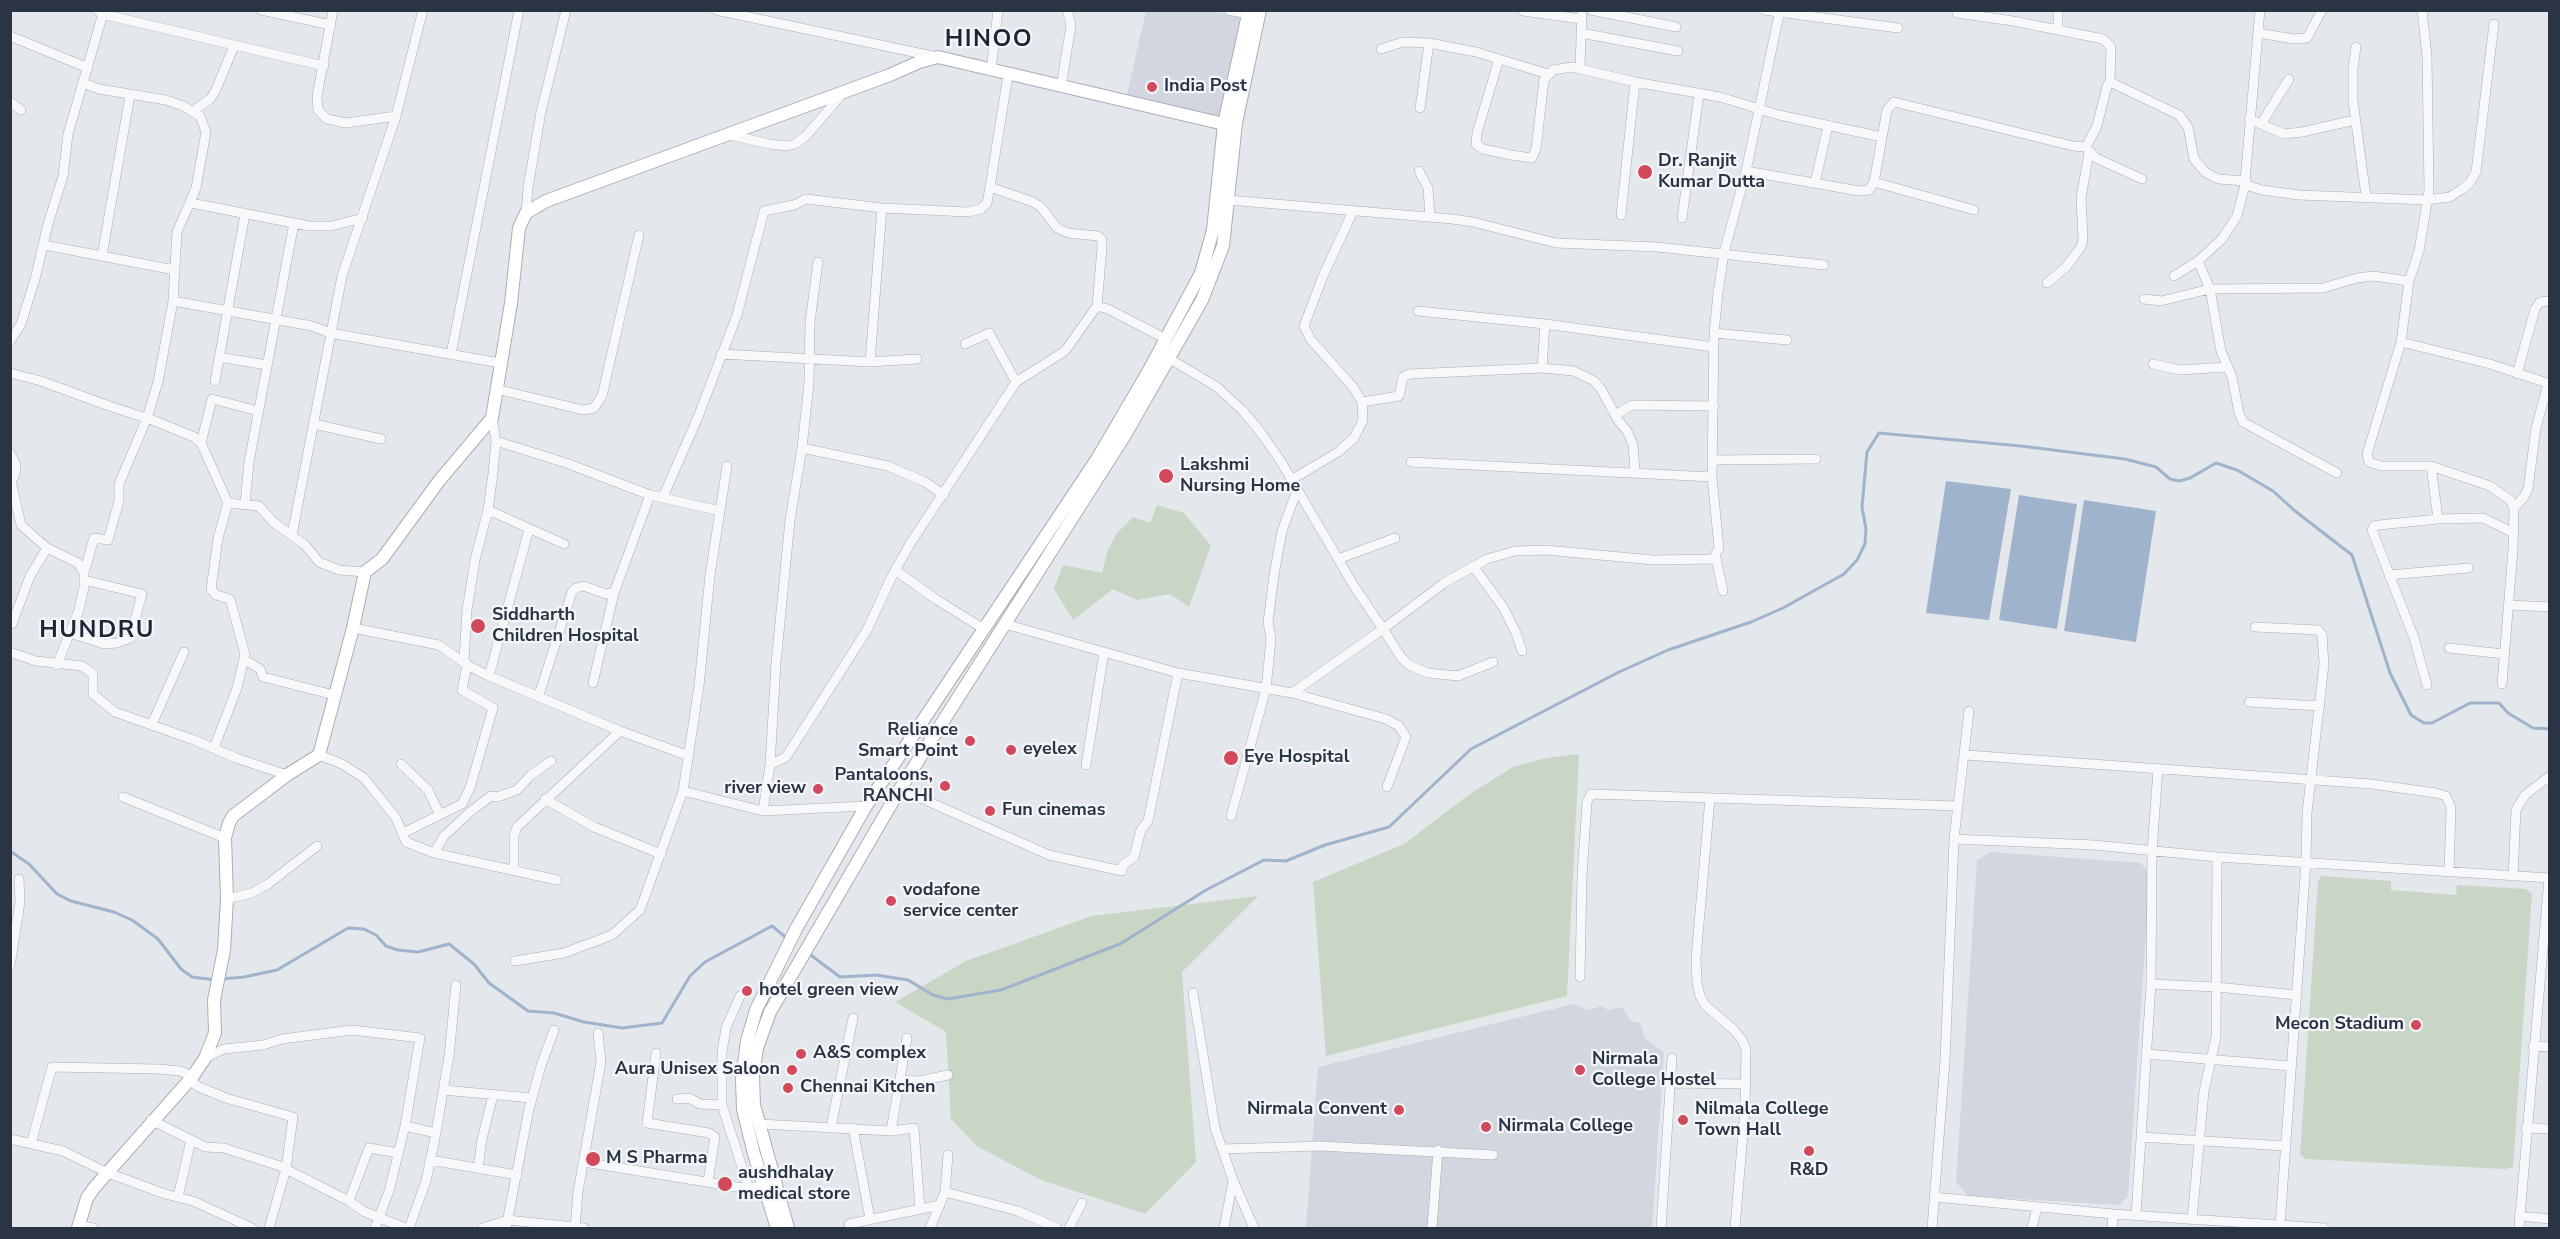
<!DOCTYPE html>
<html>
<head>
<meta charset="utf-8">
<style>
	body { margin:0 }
	#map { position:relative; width:2560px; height:1239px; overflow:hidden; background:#e4e7ec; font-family:"Nunito Sans",sans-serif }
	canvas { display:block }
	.frame { position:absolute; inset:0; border:12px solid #2b3445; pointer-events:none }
</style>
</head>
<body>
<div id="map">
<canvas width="2560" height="1239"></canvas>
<div class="frame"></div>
</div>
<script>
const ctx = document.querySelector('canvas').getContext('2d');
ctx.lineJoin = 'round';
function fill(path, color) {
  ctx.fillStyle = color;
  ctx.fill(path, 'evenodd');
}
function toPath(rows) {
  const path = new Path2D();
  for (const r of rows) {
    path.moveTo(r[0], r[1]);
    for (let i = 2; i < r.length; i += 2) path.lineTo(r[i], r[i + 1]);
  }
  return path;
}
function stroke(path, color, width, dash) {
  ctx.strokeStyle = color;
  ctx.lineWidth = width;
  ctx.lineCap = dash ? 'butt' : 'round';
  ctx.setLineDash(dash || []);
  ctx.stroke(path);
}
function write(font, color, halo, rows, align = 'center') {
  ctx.font = font + ' "Nunito Sans",sans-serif';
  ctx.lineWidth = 4.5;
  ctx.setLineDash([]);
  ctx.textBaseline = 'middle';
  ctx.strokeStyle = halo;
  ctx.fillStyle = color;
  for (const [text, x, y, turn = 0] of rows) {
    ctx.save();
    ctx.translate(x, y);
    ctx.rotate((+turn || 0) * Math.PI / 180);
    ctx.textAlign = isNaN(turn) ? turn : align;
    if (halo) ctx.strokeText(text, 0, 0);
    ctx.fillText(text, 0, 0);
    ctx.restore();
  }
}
fill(toPath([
	[1146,11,1209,11,1240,17,1221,121,1126,99],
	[1991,852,2141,863,2150,874,2128,1196,2119,1205,1968,1196,1956,1182,1977,860],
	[1574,1004,1588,1010,1602,1006,1608,1010,1622,1007,1631,1021,1640,1023,1645,1038,1664,1053,1652,1228,1306,1228,1318,1067]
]), '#d2d6de');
fill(toPath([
	[1157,505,1184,513,1211,546,1189,607,1170,594,1137,600,1113,589,1073,620,1054,589,1063,565,1102,573,1108,549,1117,533,1133,517,1150,523],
	[1579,754,1567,996,1326,1056,1313,882,1404,844,1467,796,1513,767,1546,758],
	[2321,876,2391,881,2391,890,2456,895,2457,885,2526,889,2532,894,2513,1167,2505,1169,2306,1159,2300,1155,2318,881],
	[1258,896,1182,972,1196,1162,1145,1214,1041,1180,977,1146,951,1119,946,1032,895,1002,966,961,1092,916]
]), '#c9d6c5');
fill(toPath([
	[1946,481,2011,489,1989,620,1926,613],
	[2019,495,2077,504,2057,629,1999,620],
	[2084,500,2156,511,2136,642,2064,631]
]), '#9fb4cc');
stroke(toPath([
	[10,851,29,864,57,894,71,901,114,912,132,920,158,939,181,969,192,977,216,980],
	[808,953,840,977,876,975,908,980,933,995,948,999,1001,990,1120,944,1206,890,1264,860,1286,861,1325,845,1389,827,1471,749,1619,672,1668,650,1751,622,1783,608,1844,574,1857,560,1865,544,1866,529,1862,507,1867,452,1879,433,2021,446,2125,459,2156,467,2170,479,2179,481,2190,478,2216,463,2237,470,2273,491,2295,511,2352,555,2390,673,2411,715,2424,723,2432,723,2470,703,2499,703,2508,713,2533,728,2550,729],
	[222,979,244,977,277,970,348,928,364,929,376,935,386,946,398,950,418,952,449,944,474,964,489,983,528,1011,554,1013,584,1022,622,1028,662,1023,690,976,705,962,772,926,788,939]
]), '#9fb4cc', 3);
const street = toPath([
	[97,10,102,14,324,66],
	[261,10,331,25],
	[333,10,317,96,318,110,327,119,346,123,396,116],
	[716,10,937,57],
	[1228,10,1248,14],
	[1591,10,1676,27],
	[1764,10,1898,28],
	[2058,10,2058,29],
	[2422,10,2427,56,2429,190,2419,251,2409,281,2401,342,2367,454,2369,462,2381,466,2431,466,2438,519,2379,525,2374,526,2372,530,2414,638,2427,685],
	[1523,11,1581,19],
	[1957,13,2013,21,2103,39,2111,47,2110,82],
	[1581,33,1678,51],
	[2258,33,2294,39,2307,38,2322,10],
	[10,36,88,68],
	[2356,47,2353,68,2353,101,2366,196],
	[1381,49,1403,42,1429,43,1476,52,1548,74],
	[1499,59,1477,133,1476,144,1483,149,1511,155,1532,158,1536,149,1544,80,1553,70,1572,67,1635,82,1720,97,1779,115,1882,137],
	[1580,68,1582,10],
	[991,71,998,10],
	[83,83,99,89,166,100,183,106,200,116,206,132,196,188,177,232,173,301,158,382,147,418,119,484,119,501,108,540,94,538,84,573],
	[1061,87,1071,25,1067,10],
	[10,102,21,110],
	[1420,108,1429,43],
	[193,111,210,99,215,92,234,46],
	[2249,119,2284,134,2302,132,2355,120],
	[2261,124,2289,79],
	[730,135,769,144,787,146,795,144,806,136,843,93],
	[2087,149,2096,158,2142,179],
	[1419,171,1428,188,1430,217],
	[1746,171,1859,191,1869,190,1874,182,1887,110,1894,102,2073,146,2086,147,2097,126,2107,86,2110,82,2179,115,2188,127,2194,159,2205,172,2218,179,2245,181,2260,10],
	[1874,182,1974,210],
	[1815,183,1828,126],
	[2246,185,2262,190,2299,195,2427,200,2450,197,2462,189,2469,184,2476,172,2494,24],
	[990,187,1033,202,1041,207,1057,228,1068,233,1098,236,1102,240,1102,248,1097,306],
	[1228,200,1452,219,1473,222,1556,243,1657,247,1824,265],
	[191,203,309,226,331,226,363,218],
	[526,213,528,188,541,112,566,10],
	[1621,215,1635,82],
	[1682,218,1699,94],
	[44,245,175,270],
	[102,256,130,95],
	[2198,261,2210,289,2221,351,2232,377,2239,413,2243,422,2337,473],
	[2174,276,2198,261,2222,239,2237,216,2246,181],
	[2047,283,2066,267,2081,247,2083,239,2081,198,2089,153],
	[2144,299,2161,301,2210,289,2323,288,2357,278,2373,276,2409,281],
	[173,301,312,326,330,333,500,363],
	[1418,311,1545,324,1714,347],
	[1714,333,1787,340],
	[10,341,21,324,35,279,48,224,63,176,68,134,104,10],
	[2401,342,2490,364,2550,384],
	[965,344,989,333,1016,382],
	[451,354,519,10],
	[721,354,870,362,917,359],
	[219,357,267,365],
	[1170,359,1217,387,1242,410,1259,430,1280,460,1354,586,1383,629,1444,583,1487,559,1515,551,1546,550,1653,560,1713,559,1719,548,1712,477,1714,333,1718,293,1724,253,1746,171,1780,10],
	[870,362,882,208],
	[2153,364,2179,370,2228,367],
	[1542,368,1545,324],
	[10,373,41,381,109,406,155,421,194,437,201,443,228,503,218,538,211,589,216,595,230,599,245,654,237,688,214,748],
	[2517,374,2535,309,2540,302,2550,301],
	[215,381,245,214],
	[496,389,583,410,594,408,602,396,639,235],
	[1362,402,1399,396,1403,377,1409,374,1542,368,1574,371,1594,381,1601,389,1618,420,1627,431,1633,445,1635,472],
	[1615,415,1632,405,1714,406],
	[314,424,381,439],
	[496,441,566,463,650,495,720,511],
	[201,443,212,399,258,411],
	[802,448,888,466,925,482,944,495],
	[10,453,16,465,15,475,11,481],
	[1712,460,1816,459],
	[1411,462,1712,477],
	[2431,466,2490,486,2510,500,2514,508,2513,550,2502,684],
	[1291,480,1338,452,1354,438,1363,420,1362,402,1353,387,1311,340,1304,326,1323,276,1353,211],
	[11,481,21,525,47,548,78,563,84,573,84,587,79,610,57,665],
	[663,497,698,417,737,315,764,211,794,205,806,199,882,208,968,212,981,209,987,203,990,187,1008,75],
	[228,503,259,506,273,522,305,545,319,562,339,570,365,572],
	[245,504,249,462,294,223],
	[2514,508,2524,497,2528,489,2536,428,2548,384],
	[488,510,564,544],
	[2438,519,2483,518,2514,533],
	[292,535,342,276,396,116,423,10],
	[1716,558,1723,591],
	[1338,559,1395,538],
	[1473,566,1503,607,1516,633,1522,651],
	[895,570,937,600,984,629],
	[2389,575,2468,568],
	[2509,605,2550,607],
	[12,624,30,576,47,548],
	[1005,624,1178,673,1292,693,1386,719,1399,726,1406,737,1387,787],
	[2255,627,2318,630,2322,635,2324,664,2307,813,2306,862,2280,1225],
	[353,628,439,645,467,665,489,676,620,731,689,756],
	[70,633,104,644,117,643,130,638,142,594,84,580],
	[2449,648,2504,654],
	[10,652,36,661,82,666,93,674,93,694,115,712,194,740,236,758,287,775],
	[245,660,260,669,263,677,334,695],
	[489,676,529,529],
	[593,683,614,593],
	[1292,693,1383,629,1401,657,1409,665,1428,673,1458,676,1493,662],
	[539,695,572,592,576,588,584,586,606,594,614,593,650,495],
	[2249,702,2320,706],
	[152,724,184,652],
	[319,755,342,764,364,778,396,818,406,842,434,853,557,880],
	[1966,755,2371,784,2436,793,2446,796,2451,807,2449,871],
	[401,764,428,790,440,815],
	[770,765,786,757,867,630,892,576,910,544,1016,382,1065,351,1097,306,1108,309,1166,339],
	[1086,765,1104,652],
	[900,789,1049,855,1122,871,1123,865,1134,857,1141,830,1148,821,1178,673],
	[683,791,763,811,770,765,776,663,790,520,802,448,809,383,810,322,818,262],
	[123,797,225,838],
	[1710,798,1696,958,1697,982,1700,996,1705,1005,1734,1030,1742,1040,1746,1049,1745,1109,1735,1228],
	[545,799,594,827,661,854],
	[763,811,866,806],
	[1231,816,1266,689,1271,639,1268,622,1274,575,1282,531,1297,490],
	[403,833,462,804,470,788,493,708,462,690,467,665,464,659,467,610,475,560,488,510,493,473,496,441,492,418],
	[1954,839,2094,845,2217,857,2550,878],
	[434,853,444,836,470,812,491,796,497,797,517,790,531,775,551,761],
	[514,870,514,836,517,827,620,731],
	[2513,876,2516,810,2525,795,2550,776],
	[227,899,252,893,268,884,317,846],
	[515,961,564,953,612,935,640,910,683,791,699,686,710,575,727,466],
	[10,966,20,902,19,879],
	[1580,977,1582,876,1587,802,1591,794,1958,806],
	[2151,984,2217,987,2296,995],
	[1193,993,1215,1128,1233,1180,1254,1228],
	[2533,1046,2550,1047],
	[656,1053,647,1123,709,1133,715,1137,708,1182],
	[2146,1054,2290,1066],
	[205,1058,224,1049,263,1045,282,1039,352,1030,420,1038,405,1126,389,1191,375,1228],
	[189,1080,199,1087,226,1098,293,1117,286,1169,269,1228],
	[900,1080,919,1081,948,1075],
	[1670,1083,1746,1084],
	[443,1090,532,1098],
	[677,1099,689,1098,700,1104,722,1105,722,1052,726,1028,740,996],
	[722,1105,749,1189],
	[151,1120,205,1147,224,1148,280,1166,349,1201,363,1211,405,1228],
	[759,1124,891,1131,914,1128,920,1209],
	[405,1126,436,1133],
	[831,1127,853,1018],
	[853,1128,870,1219],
	[2526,1128,2550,1129],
	[891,1131,907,1038],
	[2141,1137,2285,1146],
	[10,1139,63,1151,108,1173,165,1194,193,1201,252,1228],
	[31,1144,52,1067,158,1069,180,1071,193,1076],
	[1223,1149,1320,1146,1493,1155],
	[430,1160,517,1175],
	[584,1162,749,1189,763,1184],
	[478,1169,482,1139,493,1095],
	[945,1192,1018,1211,1057,1228],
	[178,1197,191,1140],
	[1934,1197,2113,1214,2324,1228],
	[349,1201,369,1148,398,1153],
	[2136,1215,2151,984,2152,851,2158,769],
	[2519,1216,2550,1219],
	[2192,1220,2204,1091,2216,1037,2217,857],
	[78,1225,93,1228],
	[409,1228,426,1181,436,1133,449,1056,456,985],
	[482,1228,508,1220,584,1228],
	[506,1228,529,1109,541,1066,554,1030],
	[575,1228,578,1192,601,1062,598,1033],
	[850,1228,849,1224,940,1205],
	[930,1228,945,1192,948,1155],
	[1069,1228,1082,1203],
	[1224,1228,1233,1181],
	[1432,1228,1438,1150],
	[1661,1228,1672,1058],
	[1932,1228,1945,1061,1954,839,1969,711],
	[2032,1228,2037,1207],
	[2112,1228,2113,1214],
	[2519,1228,2549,878]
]);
const secondary = toPath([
	[78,1228,87,1198,94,1188,193,1076,205,1058,215,1033,214,1000,224,950,227,899,225,838,229,823,233,816,287,775,319,755,353,628,365,572,382,559,439,481,492,418,511,303,519,228,526,213,546,201,890,75,919,62,938,57,1224,124],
	[777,1228,754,1154,743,1109,742,1080,747,1041,756,1010,796,929,866,806,1097,459,1148,372,1201,273,1213,230,1224,124,1249,10],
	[788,1228,754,1105,753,1076,757,1048,770,1012,900,789,1125,435,1202,300,1223,246,1236,123,1260,10]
]);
stroke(street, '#a9aeb7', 10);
stroke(secondary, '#a9aeb7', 14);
stroke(street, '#f7f8fa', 9);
stroke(secondary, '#fff', 12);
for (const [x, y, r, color] of [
	[1152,87,6,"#d1495b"],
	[1645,172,8,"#d1495b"],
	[1166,476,8,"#d1495b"],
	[478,626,8,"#d1495b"],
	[970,741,6,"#d1495b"],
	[1011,750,6,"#d1495b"],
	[1231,758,8,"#d1495b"],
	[945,786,6,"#d1495b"],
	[818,789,6,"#d1495b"],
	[990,811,6,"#d1495b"],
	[891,901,6,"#d1495b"],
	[747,991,6,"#d1495b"],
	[2416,1025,6,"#d1495b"],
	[801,1054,6,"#d1495b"],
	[792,1070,6,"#d1495b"],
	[1580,1070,6,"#d1495b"],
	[788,1088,6,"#d1495b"],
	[1399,1110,6,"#d1495b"],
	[1683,1120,6,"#d1495b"],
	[1486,1127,6,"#d1495b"],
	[1809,1151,6,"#d1495b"],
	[593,1159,8,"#d1495b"],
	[725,1184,8,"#d1495b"]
]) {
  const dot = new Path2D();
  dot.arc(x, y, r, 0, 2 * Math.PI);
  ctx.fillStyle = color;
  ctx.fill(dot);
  stroke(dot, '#f4f6f9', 2);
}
write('bold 18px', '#2b3445', '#f4f6f9', [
	["India Post",1164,87],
	["Dr. Ranjit",1658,162],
	["Kumar Dutta",1658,183],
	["Lakshmi",1180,466],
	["Nursing Home",1180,487],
	["Siddharth",492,616],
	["Children Hospital",492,637],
	["Reliance",958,731,"right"],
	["Smart Point",958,752,"right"],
	["eyelex",1023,750],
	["Eye Hospital",1244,758],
	["Pantaloons,",933,776,"right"],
	["RANCHI",933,797,"right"],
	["river view",806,789,"right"],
	["Fun cinemas",1002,811],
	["vodafone",903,891],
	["service center",903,912],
	["hotel green view",759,991],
	["Mecon Stadium",2404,1025,"right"],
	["A&S complex",813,1054],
	["Nirmala",1592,1060],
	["College Hostel",1592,1081],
	["Aura Unisex Saloon",780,1070,"right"],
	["Chennai Kitchen",800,1088],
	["Nirmala Convent",1387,1110,"right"],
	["Nilmala College",1695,1110],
	["Town Hall",1695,1131],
	["Nirmala College",1498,1127],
	["M S Pharma",606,1159],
	["R&D",1809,1171,"center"],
	["aushdhalay",738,1174],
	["medical store",738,1195]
], 'left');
ctx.letterSpacing = '1.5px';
write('bold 24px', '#1d2536', '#f4f6f9', [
	["HINOO",989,40],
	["HUNDRU",97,631]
]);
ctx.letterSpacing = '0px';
</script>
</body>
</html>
